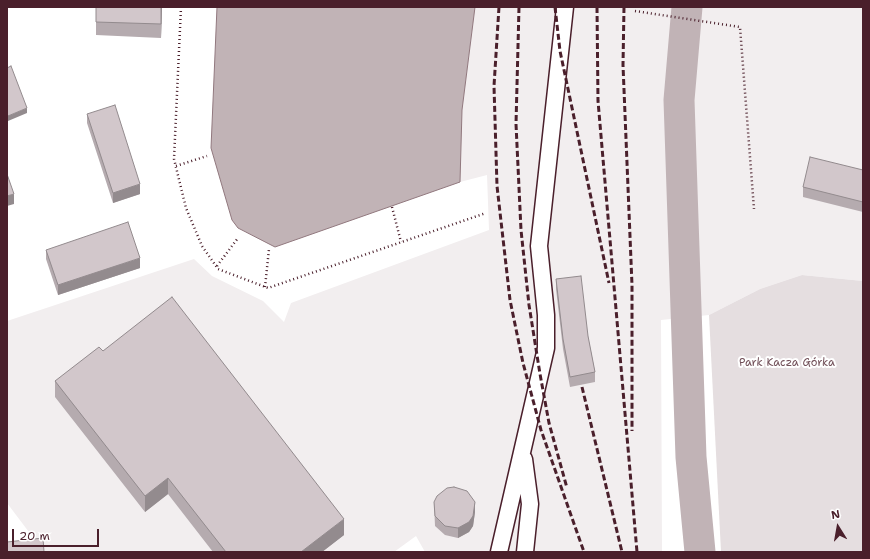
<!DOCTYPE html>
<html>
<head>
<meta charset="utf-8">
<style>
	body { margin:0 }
	#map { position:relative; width:870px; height:559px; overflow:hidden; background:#fff; font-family:"Shantell Sans",sans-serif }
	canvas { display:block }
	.frame { position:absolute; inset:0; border:8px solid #4a1f2b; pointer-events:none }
	.north { position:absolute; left:818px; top:507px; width:40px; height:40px; -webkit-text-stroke:3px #fff; paint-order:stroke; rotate:349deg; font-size:11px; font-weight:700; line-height:16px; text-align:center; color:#4a1f2b }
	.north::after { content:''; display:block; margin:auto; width:14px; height:18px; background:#4a1f2b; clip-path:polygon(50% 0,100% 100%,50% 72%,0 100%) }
	.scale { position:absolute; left:12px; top:529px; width:87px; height:18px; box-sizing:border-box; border:2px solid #4a1f2b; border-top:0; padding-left:5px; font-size:12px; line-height:14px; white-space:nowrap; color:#4a1f2b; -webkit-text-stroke:3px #fff; paint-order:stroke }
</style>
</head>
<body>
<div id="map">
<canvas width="870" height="559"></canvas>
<div class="frame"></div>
<div class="north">N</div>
<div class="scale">20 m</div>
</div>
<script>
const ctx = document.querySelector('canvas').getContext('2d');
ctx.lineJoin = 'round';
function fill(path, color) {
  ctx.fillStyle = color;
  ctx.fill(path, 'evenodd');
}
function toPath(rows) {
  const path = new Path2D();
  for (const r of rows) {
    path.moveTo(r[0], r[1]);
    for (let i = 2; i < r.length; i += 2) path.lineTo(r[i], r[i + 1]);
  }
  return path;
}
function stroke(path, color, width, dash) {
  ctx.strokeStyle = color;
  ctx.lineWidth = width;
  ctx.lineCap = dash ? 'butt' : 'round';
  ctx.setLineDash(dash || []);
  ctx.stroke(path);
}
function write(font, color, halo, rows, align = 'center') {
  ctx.font = font + ' "Shantell Sans",sans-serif';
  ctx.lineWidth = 4;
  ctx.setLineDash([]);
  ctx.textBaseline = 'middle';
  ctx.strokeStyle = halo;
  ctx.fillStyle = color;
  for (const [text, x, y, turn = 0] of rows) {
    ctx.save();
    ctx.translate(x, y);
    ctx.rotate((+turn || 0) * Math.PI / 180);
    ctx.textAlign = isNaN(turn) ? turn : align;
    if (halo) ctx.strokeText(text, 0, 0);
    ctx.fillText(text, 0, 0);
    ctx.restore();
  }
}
fill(toPath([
	[475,7,863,7,863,281,802,275,760,289,709,315,661,320,662,552,425,552,416,536,394,552,44,552,7,503,7,321,194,259,212,276,263,301,284,322,291,303,489,230,487,175,460,182,462,110]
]), '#f2eeef');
fill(toPath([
	[802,275,863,281,863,552,721,552,709,315,760,289]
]), '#e5dee0');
const water = toPath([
	[217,7,475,7,462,110,460,182,275,247,238,228,232,220,211,148,217,7]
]);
fill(water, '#c1b3b6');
stroke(water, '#91787e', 1);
stroke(toPath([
	[687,7,679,100,691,457,700,552]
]), '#c1b3b6', 31);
const service = toPath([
	[524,459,530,504,525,552],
	[499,552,546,348,546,315,539,246,565,7]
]);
stroke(service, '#4a1f2b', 19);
stroke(toPath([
	[181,7,174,159,186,208,202,246,218,269,268,288,486,213],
	[635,11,740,27,754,209],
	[176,166,207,156],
	[392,207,401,242],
	[217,266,238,238],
	[265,287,269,249]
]), '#4a1f2b', 2.5, [1, 3]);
stroke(service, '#fff', 16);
stroke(toPath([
	[499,7,494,86,497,186,510,300,523,363,541,430,584,552],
	[519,7,516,124,521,230,529,305,540,374,549,423,567,488],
	[555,7,560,51,609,283],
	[597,7,598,101,637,552],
	[624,7,623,65,632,285,632,431],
	[582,387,622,552]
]), '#4a1f2b', 3, [6, 3]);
fill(toPath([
	[162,7,161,38,96,35,96,22],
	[87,114,140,194,113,203,87,123],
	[863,170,863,212,803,197,803,187],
	[46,250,140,268,58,295,46,259],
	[556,279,588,336,595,372,595,382,570,387,563,349,556,289],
	[103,351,344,535,322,552,213,552,168,494,145,512,55,397,55,381],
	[434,502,475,512,473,526,469,532,458,538,445,535,435,526]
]), '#b5abaf');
fill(toPath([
	[161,7,162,7,161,38],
	[27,108,27,113,8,121,8,116],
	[140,184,140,194,113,203,113,193],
	[14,194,14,204,7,206,7,196],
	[140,258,140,268,58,295,58,285],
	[168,478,168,494,145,512,145,496],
	[475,502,475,512,473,526,469,532,458,538,458,528],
	[344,519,344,535,322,552,301,552]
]), '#938b8e');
const building = toPath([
	[96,7,161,7,161,24,96,22,96,7],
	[11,66,27,108,8,116,7,113,7,68,11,66],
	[115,105,140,184,113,193,87,114,115,105],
	[810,157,863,170,863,202,803,187,810,157],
	[7,174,14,194,7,196,7,174],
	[128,222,140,258,58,285,46,250,128,222],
	[581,276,588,336,595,372,570,377,563,339,556,279,581,276],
	[172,297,344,519,301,552,226,552,168,478,145,496,55,381,99,347,103,351,172,297],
	[454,487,467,491,475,502,473,516,469,522,458,528,445,526,435,516,434,502,437,496,447,488,454,487],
	[43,538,44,552,7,552,7,542,43,538]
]);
fill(building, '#d2c7cb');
stroke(building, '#938b8e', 1);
write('11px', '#714f58', '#fff', [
	["Park Kacza Górka",787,363]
]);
</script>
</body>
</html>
